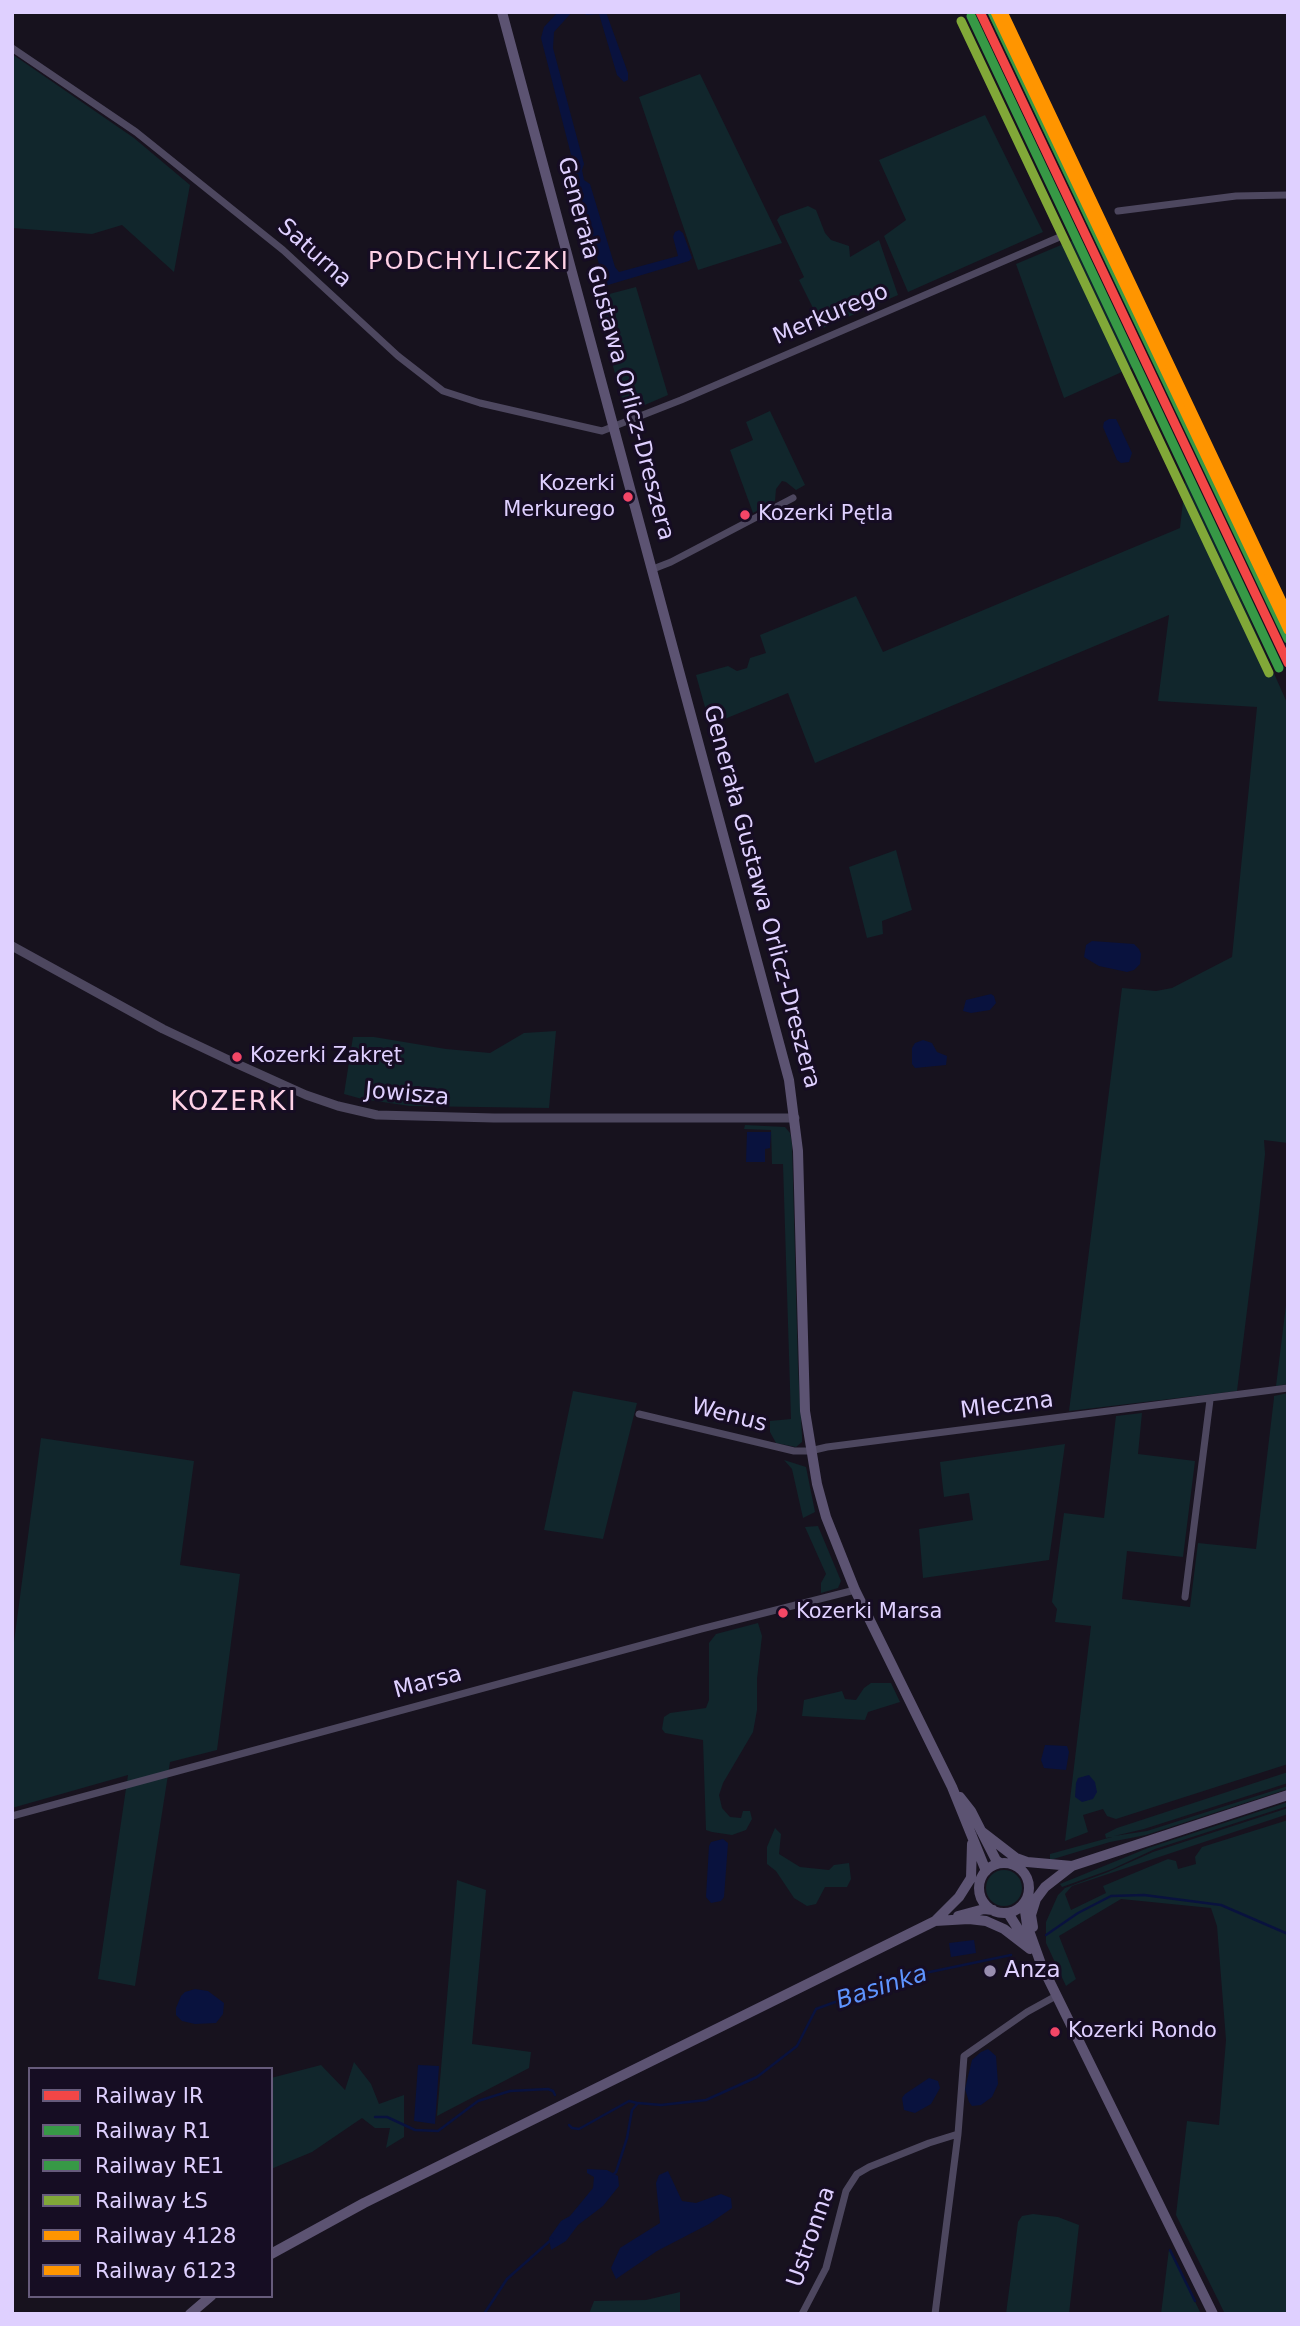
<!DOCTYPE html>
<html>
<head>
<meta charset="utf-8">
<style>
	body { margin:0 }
	#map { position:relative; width:1300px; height:2326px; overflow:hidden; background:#17121e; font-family:"DejaVu Sans",sans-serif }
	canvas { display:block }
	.frame { position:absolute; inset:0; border:14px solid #dfd0ff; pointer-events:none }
	.legend { position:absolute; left:28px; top:2067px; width:245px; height:231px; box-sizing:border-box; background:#160d23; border:2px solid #665b7b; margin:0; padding:9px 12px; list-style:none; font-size:21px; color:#dfd0ff }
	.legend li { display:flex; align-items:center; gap:14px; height:35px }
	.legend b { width:35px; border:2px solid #665b7b }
</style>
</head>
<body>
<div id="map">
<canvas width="1300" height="2326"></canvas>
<div class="frame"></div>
<ul class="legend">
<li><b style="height:9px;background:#f34646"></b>Railway IR</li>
<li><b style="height:9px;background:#379946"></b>Railway R1</li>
<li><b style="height:9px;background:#379946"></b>Railway RE1</li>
<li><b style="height:9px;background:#81a838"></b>Railway ŁS</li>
<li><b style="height:9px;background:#ff9500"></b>Railway 4128</li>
<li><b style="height:9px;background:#ff9500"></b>Railway 6123</li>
</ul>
</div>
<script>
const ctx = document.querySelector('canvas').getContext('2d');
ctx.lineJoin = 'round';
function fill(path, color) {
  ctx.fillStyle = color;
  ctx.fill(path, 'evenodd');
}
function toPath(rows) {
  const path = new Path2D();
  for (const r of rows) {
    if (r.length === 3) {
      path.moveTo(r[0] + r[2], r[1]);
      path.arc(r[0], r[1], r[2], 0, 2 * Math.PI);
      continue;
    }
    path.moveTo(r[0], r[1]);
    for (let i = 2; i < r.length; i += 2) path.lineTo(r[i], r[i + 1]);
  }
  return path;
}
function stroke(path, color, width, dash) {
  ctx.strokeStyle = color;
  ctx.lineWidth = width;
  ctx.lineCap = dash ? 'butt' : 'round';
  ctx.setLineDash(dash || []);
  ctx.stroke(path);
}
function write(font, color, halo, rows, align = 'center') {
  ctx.font = font + ' "DejaVu Sans",sans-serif';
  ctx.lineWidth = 6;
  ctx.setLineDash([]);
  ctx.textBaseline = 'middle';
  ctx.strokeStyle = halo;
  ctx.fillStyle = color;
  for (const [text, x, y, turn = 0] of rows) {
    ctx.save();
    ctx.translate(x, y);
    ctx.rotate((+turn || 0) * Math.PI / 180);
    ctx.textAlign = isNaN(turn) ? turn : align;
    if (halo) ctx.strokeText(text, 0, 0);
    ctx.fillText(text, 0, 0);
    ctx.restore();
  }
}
fill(toPath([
	[12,54,134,138,190,185,174,272,122,225,92,234,12,228],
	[700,74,782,243,698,270,639,97],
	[985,115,1043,232,908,292,884,236,906,220,879,160],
	[808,206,816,210,825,233,831,240,849,246,850,257,879,240,898,295,823,328,799,280,804,277,777,220,780,216],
	[1073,240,1133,367,1064,398,1016,264],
	[636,287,668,395,626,413,594,298],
	[770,411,805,485,796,490,786,482,782,481,776,489,775,501,753,513,730,450,753,440,746,422],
	[1186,475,1288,705,1288,1143,1264,1140,1265,1154,1258,1222,1237,1391,1069,1411,1122,988,1156,991,1172,988,1232,957,1257,707,1158,701,1169,615,815,763,788,693,710,725,696,675,728,666,737,671,747,668,750,658,766,653,760,635,856,596,883,652,1180,528],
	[896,850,912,910,882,921,883,934,867,938,849,867],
	[556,1031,549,1108,410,1106,362,1099,344,1094,353,1037,374,1037,446,1049,490,1053,524,1033],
	[745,1125,785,1127,790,1133,792,1144,798,1368,802,1436,802,1442,796,1447,776,1443,770,1432,770,1421,791,1419,783,1164,772,1164,771,1130,744,1129],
	[1288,1289,1288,1384,1276,1386],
	[573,1391,637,1403,603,1539,544,1530],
	[1288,1393,1288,1764,1116,1819,1107,1816,1103,1809,1083,1815,1088,1832,1065,1841,1091,1626,1055,1622,1057,1609,1052,1602,1064,1513,1104,1518,1116,1416,1142,1413,1138,1454,1195,1461,1183,1557,1127,1551,1122,1599,1190,1607,1198,1543,1256,1549,1274,1398,1274,1396],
	[41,1438,194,1461,180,1565,240,1574,217,1750,170,1762,135,1986,98,1979,128,1775,12,1808,12,1657],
	[1065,1444,1049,1560,923,1578,919,1529,973,1520,969,1493,944,1497,940,1462],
	[784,1460,806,1467,815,1512,803,1518,792,1469],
	[818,1526,841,1581,838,1588,821,1593,821,1583,826,1574,805,1527],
	[758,1623,762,1636,757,1679,757,1710,753,1732,723,1783,719,1795,722,1808,730,1817,741,1818,743,1811,750,1811,752,1819,746,1830,732,1835,712,1832,706,1830,703,1740,665,1733,662,1729,664,1717,670,1713,706,1708,709,1700,709,1643,716,1634],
	[871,1683,891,1683,900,1702,868,1712,865,1720,802,1716,804,1700,842,1691,845,1699,856,1700,864,1688],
	[1288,1772,1288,1783,1144,1829,1114,1836,1147,1831,1288,1786,1288,1789,1146,1835,1110,1842,1050,1860,1050,1854,1112,1837,1106,1838,1105,1834,1117,1828],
	[1288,1802,1288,1806,1155,1849,1112,1869,1062,1887,1060,1884,1148,1848],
	[1288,1808,1288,1814,1072,1886,1065,1894,1071,1910,1106,1893,1103,1886,1168,1859,1176,1861,1178,1869,1196,1864,1195,1857,1202,1847,1288,1820,1288,2314,1225,2314,1176,2215,1187,2121,1219,2125,1226,2040,1217,1926,1211,1908,1121,1899,1059,1936,1076,1979,1066,1986,1046,1943,1046,1922,1058,1895,1065,1888,1108,1872,1153,1852],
	[775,1828,781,1834,779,1854,800,1867,829,1870,834,1865,849,1863,851,1879,847,1887,825,1887,816,1904,807,1906,794,1898,776,1871,767,1864,767,1847],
	[1004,1888,18],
	[457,1880,486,1890,472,2044,531,2052,529,2068,437,2116],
	[354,2062,371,2084,379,2104,404,2095,404,2137,386,2148,390,2128,375,2128,362,2118,312,2152,271,2169,271,2078,321,2065,345,2090],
	[1033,2214,1058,2217,1079,2225,1069,2314,1006,2314,1018,2222,1022,2216],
	[1169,2249,1170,2250,1201,2314,1161,2314],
	[680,2292,680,2314,589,2314,594,2301,646,2300]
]), '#11262c');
fill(toPath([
	[558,12,572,12,554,32,553,48,584,164,582,170,584,180,590,184,615,267,619,272,678,256,673,237,675,232,679,230,683,233,692,258,689,261,608,285,604,283,577,183,580,181,578,174,576,174,541,38,544,27],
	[584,12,606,12,628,73,628,80,624,82,617,75,599,14,586,15],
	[1109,419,1116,419,1118,423,1132,453,1129,462,1121,463,1117,460,1103,427,1104,422],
	[1092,941,1134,944,1139,949,1141,954,1140,964,1134,970,1127,972,1099,966,1084,957,1086,945],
	[991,994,994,996,996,1003,990,1010,971,1013,963,1011,966,1000],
	[923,1040,932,1043,937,1052,947,1056,946,1065,915,1068,912,1064,912,1048,915,1043],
	[747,1132,771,1132,770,1148,765,1149,765,1162,746,1162],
	[1045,1745,1067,1746,1069,1752,1066,1770,1044,1768,1041,1760],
	[1089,1775,1095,1782,1097,1792,1093,1799,1082,1802,1075,1797,1076,1783,1078,1778],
	[723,1839,728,1843,724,1897,721,1901,711,1903,706,1897,709,1846,711,1842],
	[974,1940,976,1953,951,1957,949,1943],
	[195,1989,208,1991,224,2003,223,2014,216,2023,195,2024,182,2021,176,2015,176,2008,181,1996,185,1992],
	[988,2049,996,2056,998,2084,992,2097,981,2105,972,2106,969,2102,965,2089,972,2060,981,2052],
	[418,2065,439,2066,435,2124,414,2121],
	[929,2078,938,2081,940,2088,931,2104,915,2113,904,2110,902,2098,905,2094],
	[587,2169,607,2170,618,2176,619,2186,603,2206,578,2225,566,2241,551,2250,549,2238,561,2221,570,2216,593,2188,594,2177,587,2173],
	[668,2171,682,2201,696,2203,721,2194,731,2198,732,2208,709,2224,657,2251,616,2279,611,2268,620,2248,660,2223,656,2183,659,2175]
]), '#09123e');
stroke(toPath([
	[1046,1935,1078,1913,1111,1896,1144,1895,1221,1905,1288,1934],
	[375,2117,387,2117,415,2130,438,2131,478,2101,510,2091,548,2089,553,2091,555,2095],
	[569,2125,572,2128,579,2129,629,2101,637,2103],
	[612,2176,616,2172,627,2138,632,2110,638,2103,661,2105,706,2100,757,2077,797,2046,816,2009,901,1978,1011,1955],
	[1170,2250,1195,2301],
	[484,2314,507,2279,552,2239]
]), '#09123e', 2.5);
stroke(toPath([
	[12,48,136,132,283,250,398,356,443,391,480,403,602,431,681,400,1062,236],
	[1118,211,1236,196,1288,195],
	[653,569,671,562,793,498],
	[639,1414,794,1451,810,1451,827,1447,1288,1388],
	[1185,1597,1210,1400],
	[12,1816,701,1629,855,1590],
	[802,2314,826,2268,846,2191,857,2174,869,2167,929,2143,958,2134,964,2056,1027,2012,1056,1996],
	[935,2314,958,2134]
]), '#4d475f', 7);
stroke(toPath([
	[12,946,163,1029,235,1063,306,1095,338,1106,377,1115,494,1118,795,1118]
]), '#4d475f', 9);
stroke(toPath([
	[502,12,789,1080,798,1151,805,1411,817,1484,826,1517,855,1590,952,1787,986,1871],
	[960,1797,971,1811,996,1860,1000,1863],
	[981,1831,1016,1858,1027,1862,1072,1866],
	[1004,1888,25],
	[1024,1904,1027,1925,1041,1964,1213,2314],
	[1008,1913,1027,1943],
	[958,1916,984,1909,993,1910],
	[935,1921,969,1919,986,1921,1004,1929,1030,1949],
	[1033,1927,1031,1915,1036,1899,1045,1887,1072,1866,1288,1795],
	[271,2254,364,2203,935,1921,959,1897,971,1878,972,1844],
	[190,2314,211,2296]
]), '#5c5372', 10);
stroke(toPath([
	[980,12,1288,663]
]), '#f34646', 9);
stroke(toPath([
	[971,16,1279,668]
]), '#379946', 9);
stroke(toPath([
	[992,12,1288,639]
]), '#379946', 9);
stroke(toPath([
	[961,21,1269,673]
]), '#81a838', 9);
stroke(toPath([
	[995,12,1288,630]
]), '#ff9500', 9);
stroke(toPath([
	[1003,12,1288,614]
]), '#ff9500', 9);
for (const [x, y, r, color] of [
	[628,497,6,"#f34667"],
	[745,515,6,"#f34667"],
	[237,1057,6,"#f34667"],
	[783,1613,6,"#f34667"],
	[990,1971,7,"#998eb0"],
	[1055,2032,6,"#f34667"]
]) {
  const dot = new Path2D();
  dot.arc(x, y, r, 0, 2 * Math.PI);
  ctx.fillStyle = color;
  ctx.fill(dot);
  stroke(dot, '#160d23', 2.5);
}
write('21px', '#dfd0ff', '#160d23', [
	["Kozerki",615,485,"right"],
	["Merkurego",615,511,"right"],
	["Kozerki Pętla",758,515],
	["Kozerki Zakręt",250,1057],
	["Kozerki Marsa",796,1613],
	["Kozerki Rondo",1068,2032]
], 'left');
write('23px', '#dfd0ff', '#160d23', [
	["Saturna",314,254,42],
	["Merkurego",831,315,-23],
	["Generała Gustawa Orlicz-Dreszera",615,349,75],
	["Generała Gustawa Orlicz-Dreszera",761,897,75],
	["Jowisza",407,1095,5],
	["Mleczna",1007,1406,-7],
	["Wenus",729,1416,14],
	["Marsa",428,1683,-15],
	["Ustronna",812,2237,-71]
]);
write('23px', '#dfd0ff', '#160d23', [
	["Anza",1004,1971]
], 'left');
ctx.letterSpacing = '2px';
write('24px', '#ffd2e6', '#160d23', [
	["PODCHYLICZKI",469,263]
]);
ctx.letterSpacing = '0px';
write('italic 24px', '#5e94ff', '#160d23', [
	["Basinka",882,1988,-18]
]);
ctx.letterSpacing = '2px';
write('26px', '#ffd2e6', '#160d23', [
	["KOZERKI",234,1103]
]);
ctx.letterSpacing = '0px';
</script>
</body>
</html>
